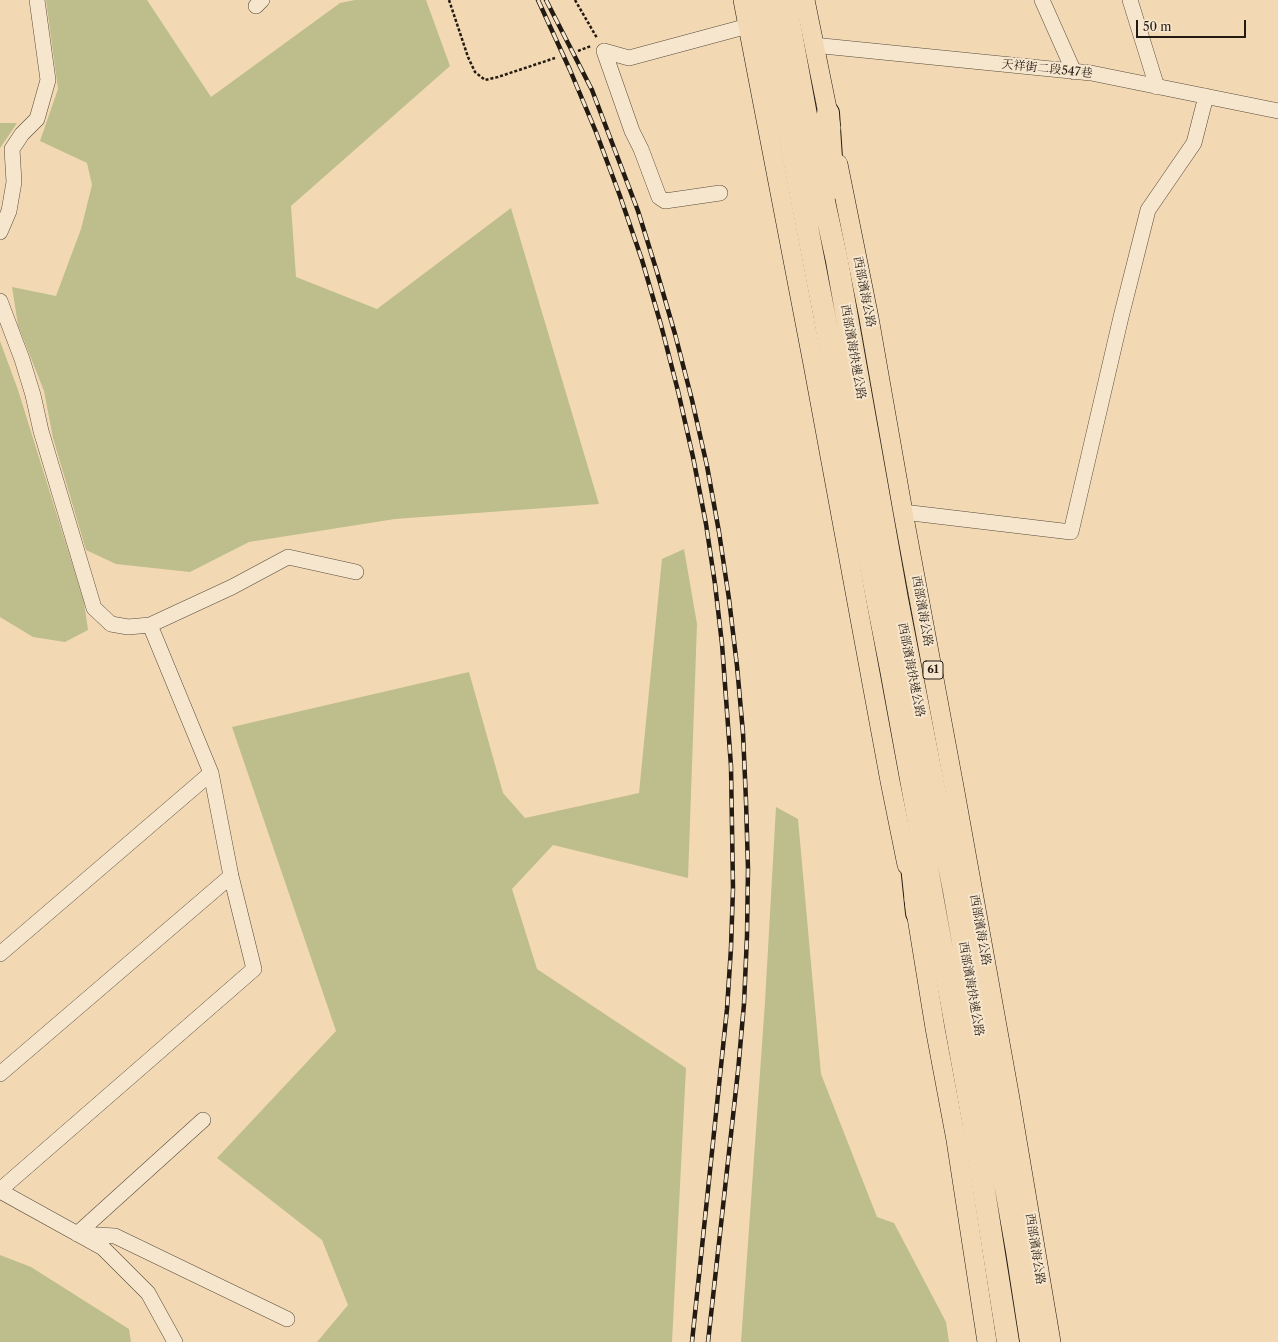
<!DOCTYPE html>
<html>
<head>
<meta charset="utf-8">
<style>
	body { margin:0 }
	#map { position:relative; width:1278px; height:1342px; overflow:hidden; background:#f2d9b4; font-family:"Libre Caslon Text",serif }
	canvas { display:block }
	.scale { position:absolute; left:1136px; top:20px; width:110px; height:18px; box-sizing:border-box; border:2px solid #231b12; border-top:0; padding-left:5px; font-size:12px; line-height:14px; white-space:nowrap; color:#231b12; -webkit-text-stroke:3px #f7e6ce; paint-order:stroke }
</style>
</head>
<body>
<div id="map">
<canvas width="1278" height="1342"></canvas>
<div class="scale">50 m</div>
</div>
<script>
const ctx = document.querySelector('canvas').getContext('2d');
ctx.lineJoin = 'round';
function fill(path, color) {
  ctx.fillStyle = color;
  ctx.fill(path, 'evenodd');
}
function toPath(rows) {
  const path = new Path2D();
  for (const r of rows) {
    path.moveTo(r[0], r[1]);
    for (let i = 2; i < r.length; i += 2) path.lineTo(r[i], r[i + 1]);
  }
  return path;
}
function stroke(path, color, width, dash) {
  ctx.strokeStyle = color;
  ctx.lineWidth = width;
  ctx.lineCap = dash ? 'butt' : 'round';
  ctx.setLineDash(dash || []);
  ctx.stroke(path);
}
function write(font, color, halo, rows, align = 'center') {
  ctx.font = font + ' "Libre Caslon Text","Noto Serif TC",serif';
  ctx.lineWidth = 4;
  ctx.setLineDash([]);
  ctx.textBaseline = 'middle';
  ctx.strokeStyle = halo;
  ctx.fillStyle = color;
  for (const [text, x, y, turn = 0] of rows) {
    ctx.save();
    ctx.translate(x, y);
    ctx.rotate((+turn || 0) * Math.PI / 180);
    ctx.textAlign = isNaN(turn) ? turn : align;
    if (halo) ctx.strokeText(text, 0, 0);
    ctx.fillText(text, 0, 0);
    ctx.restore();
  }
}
fill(toPath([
	[46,0,147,0,211,97,340,3,355,0,426,0,450,66,291,206,296,277,377,309,511,208,599,504,395,519,249,542,190,572,116,564,86,550,53,438,44,391,18,325,12,287,56,296,81,229,92,185,87,163,40,141,58,89],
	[0,123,17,123,0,148],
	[0,341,18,390,84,602,88,630,65,642,33,637,0,617],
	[684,549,697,624,688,878,553,845,512,889,537,969,686,1068,672,1342,317,1342,348,1305,322,1240,217,1158,336,1031,232,727,469,672,503,793,525,818,639,793,662,559],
	[776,807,798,819,821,1074,877,1217,894,1223,946,1322,949,1342,741,1342,765,1002],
	[0,1255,31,1267,129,1329,131,1342,0,1342]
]), '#bdbe8b');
const minor = toPath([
	[1042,0,1074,72],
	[1130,0,1157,87],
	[256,6,262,0],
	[813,45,1091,73,1278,111],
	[604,51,632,131,641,149,659,197,665,201,720,193],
	[604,51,629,58,748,26],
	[0,232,9,211,14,182,12,149,22,134,37,119,48,80,37,0],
	[0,301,22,359,33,395,41,431,94,608,111,624,128,627,150,625,232,587,288,557,356,572],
	[903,512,1071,532,1121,317,1148,210,1194,143,1206,96],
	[0,954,211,773],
	[0,1074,231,876],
	[0,1190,254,969,231,876,211,773,150,625],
	[0,1191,103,1248,148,1293,175,1342],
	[77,1234,203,1120],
	[80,1234,115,1236,287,1319]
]);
const major = toPath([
	[743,0,813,364,890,781,907,865],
	[805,0,831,128],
	[838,164,869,318,903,512,955,792,1009,1093,1051,1342],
	[914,899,935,1028,956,1140,987,1342]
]);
const highway = toPath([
	[763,0,824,314,858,502,891,669,973,1121,1008,1342],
	[785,0,810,137,837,261,897,599,954,891,1017,1251,1031,1342],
	[828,113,833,188],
	[910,847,917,913]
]);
stroke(minor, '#574a3a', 16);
stroke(major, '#231b12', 20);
stroke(highway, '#231b12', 24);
stroke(toPath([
	[449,0,468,57,475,72,485,80,498,77,555,58],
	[575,0,597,38],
	[578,51,591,46]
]), '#231b12', 2.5, [3, 2]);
stroke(minor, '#f7e6ce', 15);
stroke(major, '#f2d9b4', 19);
stroke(highway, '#f2d9b4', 22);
const rail = toPath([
	[538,0,570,70,596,132,620,196,642,260,661,325,678,391,693,457,706,524,715,584,722,644,731,766,733,888,731,948,727,1009,692,1342],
	[546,0,592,90,638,211,657,272,675,334,692,400,707,466,719,532,729,599,737,666,743,733,746,801,748,869,747,936,744,1004,738,1071,708,1342]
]);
stroke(rail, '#231b12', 4.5);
stroke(rail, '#f7e6ce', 3, [9]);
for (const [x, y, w] of [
	[933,670,20]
]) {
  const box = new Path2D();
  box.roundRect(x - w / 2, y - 9, w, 18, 3);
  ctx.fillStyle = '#f7e6ce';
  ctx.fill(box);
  stroke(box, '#231b12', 1);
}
write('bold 11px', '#231b12', null, [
	["61",933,670]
]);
write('12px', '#231b12', '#f7e6ce', [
	["天祥街二段547巷",1047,69,6],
	["西部濱海公路",864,292,79],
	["西部濱海快速公路",853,352,80],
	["西部濱海公路",922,611,80],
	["西部濱海快速公路",911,670,79],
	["西部濱海公路",980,930,80],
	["西部濱海快速公路",971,989,80],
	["西部濱海公路",1035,1249,81]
]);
</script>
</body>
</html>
